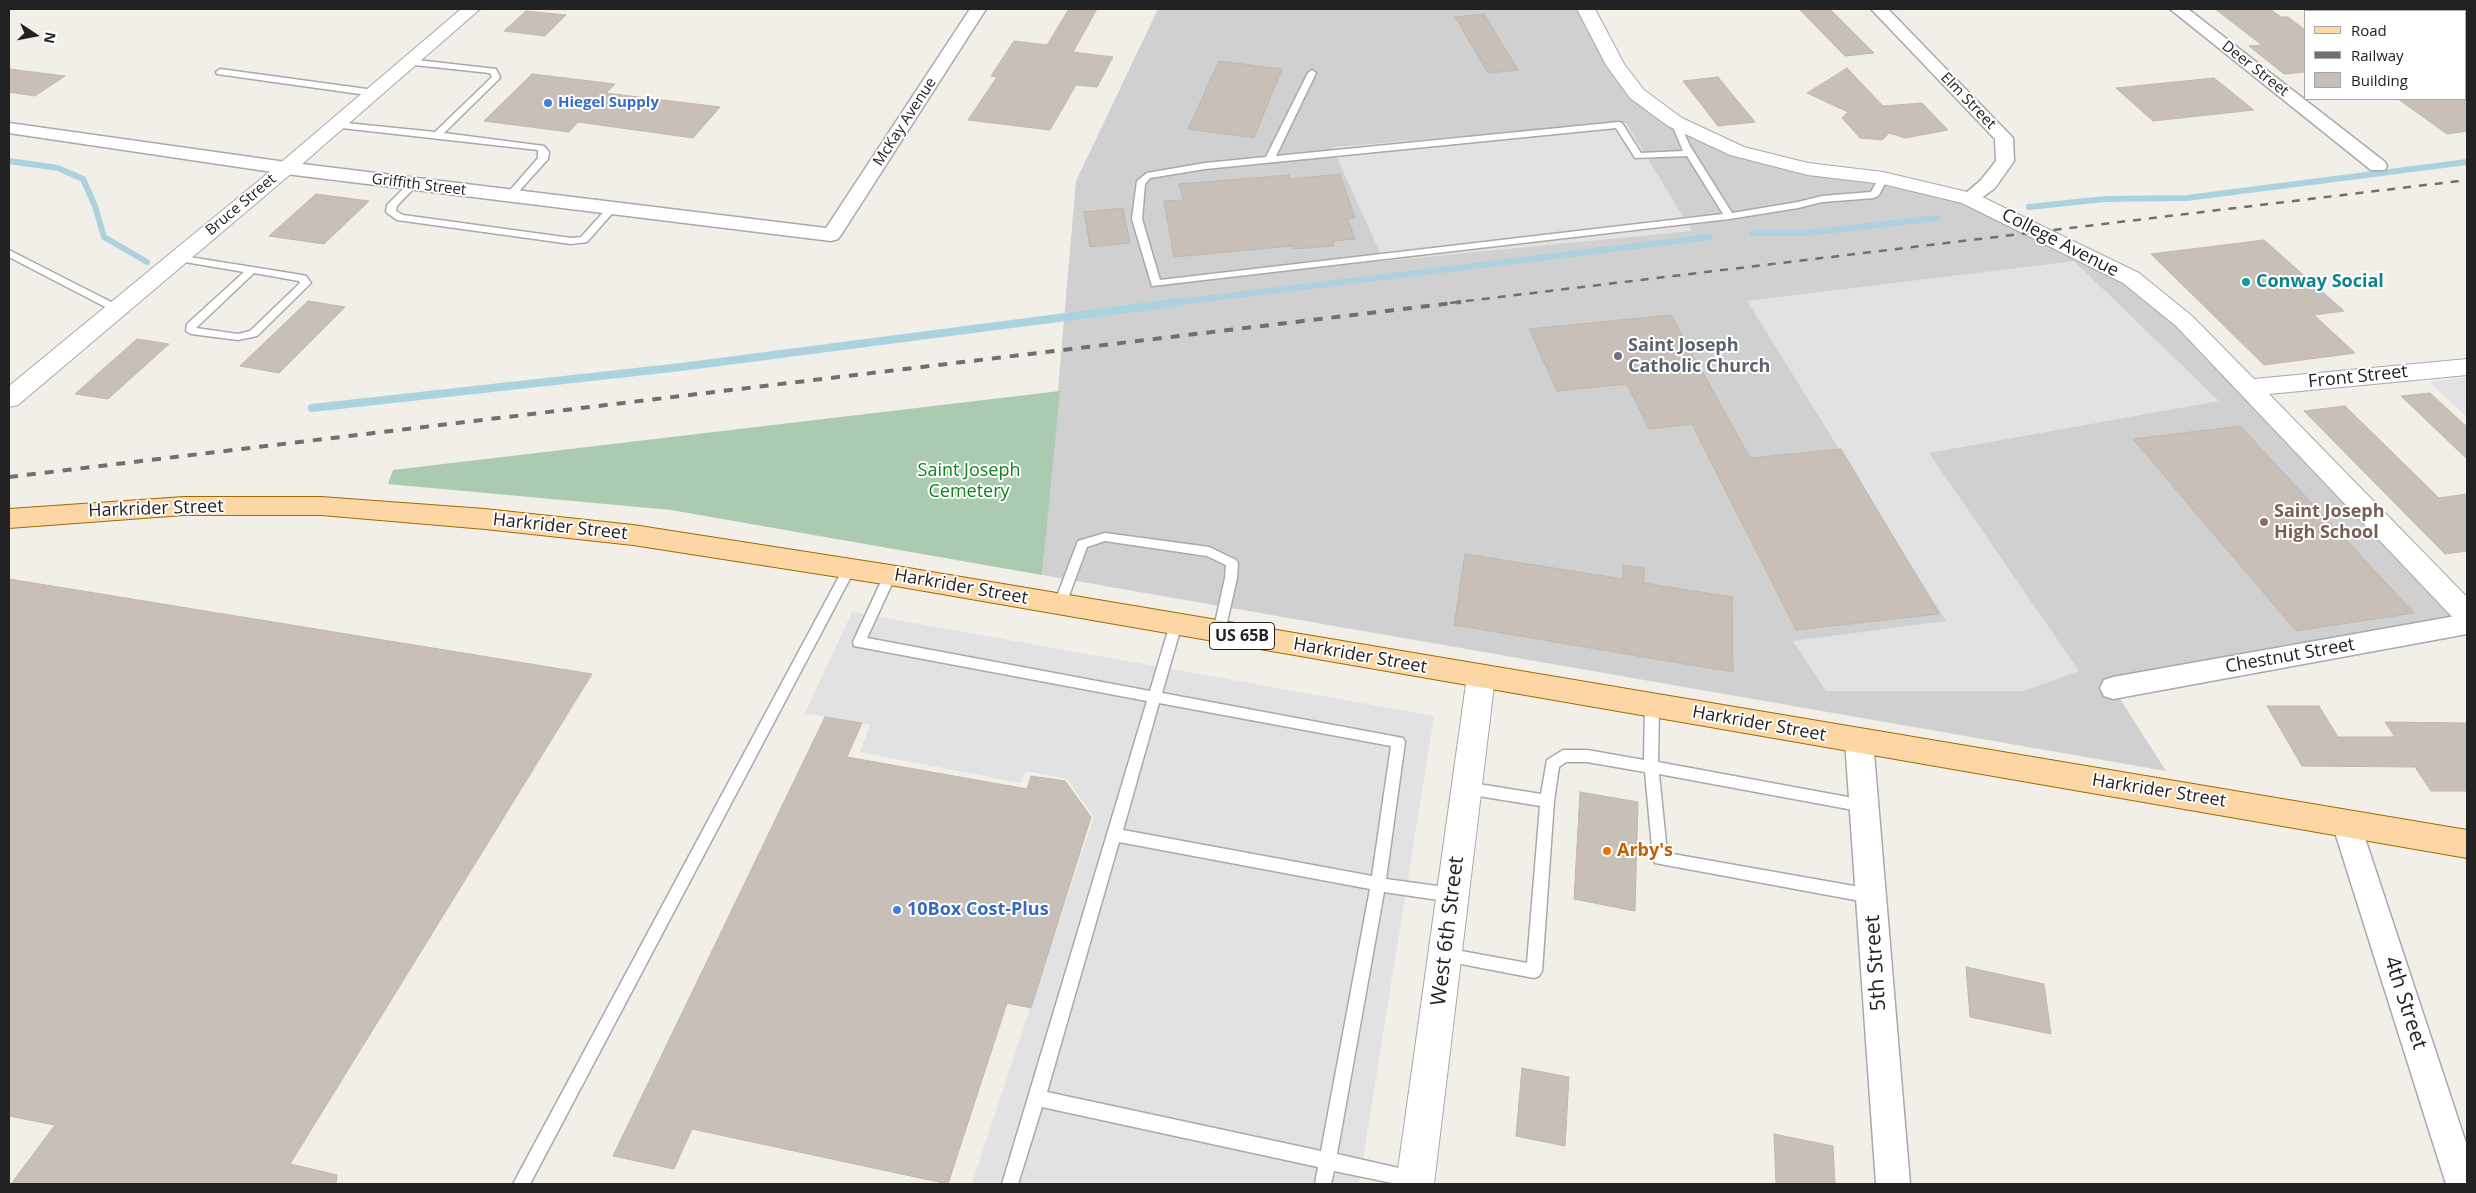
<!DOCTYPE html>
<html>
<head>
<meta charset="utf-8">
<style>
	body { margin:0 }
	#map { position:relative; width:2476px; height:1193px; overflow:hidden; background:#f2efe9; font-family:"Open Sans",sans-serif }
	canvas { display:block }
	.frame { position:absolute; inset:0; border:10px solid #222; pointer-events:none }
	.legend { position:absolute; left:2304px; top:10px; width:162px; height:90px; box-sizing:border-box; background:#fff; border:1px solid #a7a7a7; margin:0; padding:6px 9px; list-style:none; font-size:15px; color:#222 }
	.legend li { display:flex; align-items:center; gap:10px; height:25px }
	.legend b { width:25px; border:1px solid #a7a7a7 }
	.north { position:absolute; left:10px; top:10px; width:50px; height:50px; -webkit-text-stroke:4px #fff; paint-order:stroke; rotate:101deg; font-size:14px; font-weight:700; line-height:20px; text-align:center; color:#222 }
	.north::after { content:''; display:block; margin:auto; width:18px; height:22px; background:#222; clip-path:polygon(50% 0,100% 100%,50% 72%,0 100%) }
</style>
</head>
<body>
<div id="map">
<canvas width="2476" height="1193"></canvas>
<div class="frame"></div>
<ul class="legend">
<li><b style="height:6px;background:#fcd6a4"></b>Road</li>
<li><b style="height:6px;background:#707070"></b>Railway</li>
<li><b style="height:14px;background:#c7bfb8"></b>Building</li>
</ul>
<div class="north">N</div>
</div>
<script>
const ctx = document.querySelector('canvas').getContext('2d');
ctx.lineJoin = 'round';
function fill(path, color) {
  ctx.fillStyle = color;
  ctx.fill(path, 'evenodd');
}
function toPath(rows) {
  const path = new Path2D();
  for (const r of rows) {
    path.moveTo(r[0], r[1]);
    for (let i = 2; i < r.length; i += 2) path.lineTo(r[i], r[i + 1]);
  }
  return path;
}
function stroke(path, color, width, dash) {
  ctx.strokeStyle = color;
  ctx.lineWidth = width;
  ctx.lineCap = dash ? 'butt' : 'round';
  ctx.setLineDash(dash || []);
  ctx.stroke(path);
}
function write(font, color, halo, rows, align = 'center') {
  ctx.font = font + ' "Open Sans",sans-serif';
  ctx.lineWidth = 4;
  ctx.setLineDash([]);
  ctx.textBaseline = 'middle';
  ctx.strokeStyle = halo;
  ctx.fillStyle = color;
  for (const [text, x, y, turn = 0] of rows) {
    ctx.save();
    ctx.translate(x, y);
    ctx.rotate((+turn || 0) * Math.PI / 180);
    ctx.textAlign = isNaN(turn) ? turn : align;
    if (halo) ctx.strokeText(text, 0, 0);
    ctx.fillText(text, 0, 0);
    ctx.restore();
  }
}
fill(toPath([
	[1158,9,1586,9,1615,65,1637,94,1737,151,1969,198,2131,278,2184,321,2467,614,2467,624,2113,688,2166,771,1042,575,1076,181]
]), '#d0d0d0');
fill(toPath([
	[1060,391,1042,575,671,510,388,484,393,470]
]), '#aacbaf');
fill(toPath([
	[1626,123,1692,231,1384,261,1332,147],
	[2074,261,2219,401,1929,453,2079,671,2024,691,1826,691,1793,641,1946,621,1747,301],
	[2467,377,2467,417,2429,382],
	[852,612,1434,716,1359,1184,972,1184,1094,817,1067,779,1026,771,1020,783,860,752,870,725,805,713]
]), '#e2e2e2');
stroke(toPath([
	[9,161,58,168,83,179,95,206,104,237,147,262],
	[2029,207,2105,199,2187,198,2467,162],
	[1752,233,1807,233,1938,218],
	[1172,303,1710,237]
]), '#aad3df', 6);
stroke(toPath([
	[312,408,681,367,1181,302]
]), '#aad3df', 8);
const building = toPath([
	[1069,9,1097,9,1073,52,1113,57,1097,87,1076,85,1050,130,968,120,997,77,991,76,1014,41,1047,45,1069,9],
	[1799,9,1830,9,1874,53,1845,56,1799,9],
	[2215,9,2270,9,2281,17,2288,17,2305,30,2305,72,2284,74,2249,46,2262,45,2215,9],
	[526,11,566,15,545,36,504,31,526,11],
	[1484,14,1518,70,1488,73,1455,17,1484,14],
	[1219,61,1282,69,1254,138,1188,129,1219,61],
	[1847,68,1883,106,1922,103,1948,130,1905,138,1889,133,1882,140,1860,138,1842,118,1848,112,1807,93,1847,68],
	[9,69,65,76,35,96,9,92,9,69],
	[532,74,615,84,606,93,720,107,693,138,578,122,569,132,484,121,532,74],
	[1718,77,1755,122,1718,126,1683,81,1718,77],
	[2214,78,2254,110,2153,121,2116,88,2214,78],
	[2398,99,2467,99,2467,131,2447,134,2398,99],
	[1340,174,1355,218,1348,219,1355,239,1333,241,1334,246,1293,249,1292,246,1174,257,1164,201,1183,200,1179,184,1289,175,1290,179,1340,174],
	[316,194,369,201,324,244,269,236,316,194],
	[1123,208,1130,243,1090,247,1084,212,1123,208],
	[2264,240,2344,311,2314,315,2355,353,2264,365,2151,254,2264,240],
	[308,301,345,307,279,373,240,366,308,301],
	[1671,315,1750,458,1841,449,1939,614,1796,630,1692,424,1649,429,1627,384,1557,391,1529,329,1671,315],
	[137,339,169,344,108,399,75,394,137,339],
	[2430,393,2467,427,2467,459,2401,396,2430,393],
	[2345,406,2439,498,2467,494,2467,551,2445,554,2304,411,2345,406],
	[2240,426,2414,613,2296,631,2133,439,2240,426],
	[1465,554,1623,579,1623,565,1644,568,1644,583,1732,597,1733,672,1454,625,1465,554],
	[9,579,592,674,290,1164,337,1175,336,1184,11,1184,55,1125,9,1116,9,579],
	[2267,706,2319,706,2338,737,2395,737,2385,722,2467,723,2467,791,2431,791,2415,767,2302,766,2267,706],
	[825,717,862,723,847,757,1027,789,1031,776,1065,781,1091,817,1031,1008,1007,1003,948,1184,692,1129,674,1169,613,1156,825,717],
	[1580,792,1638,802,1635,911,1574,899,1580,792],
	[1966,967,2044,984,2051,1034,1970,1017,1966,967],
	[1522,1068,1569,1077,1565,1146,1516,1136,1522,1068],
	[1774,1134,1833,1146,1835,1184,1776,1184,1774,1134]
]);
fill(building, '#c7bfb8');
stroke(building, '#c4b6ab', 1);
const service = toPath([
	[408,59,496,69,500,77,499,79,444,133,544,146,549,152,548,159,513,198,510,199,505,196,538,158,538,150,333,127,332,125,336,122,435,132,492,77,490,73,405,64,405,60,408,59],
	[220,69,374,90,378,93,374,96,217,74,216,72,220,69],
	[1312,70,1316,73,1276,156,1619,122,1622,123,1641,153,1683,151,1671,122,1675,119,1679,122,1690,146,1732,213,1798,202,1822,196,1871,192,1880,176,1883,175,1888,178,1879,195,1874,198,1822,202,1798,208,1729,219,1152,286,1132,219,1137,181,1147,173,1205,163,1266,157,1308,73,1312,70],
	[1616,128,1635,158,1687,156,1723,214,1160,280,1142,219,1145,184,1150,178,1205,169,1616,128],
	[413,181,418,184,397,206,396,211,403,215,571,238,581,237,609,206,612,205,617,208,587,242,571,244,397,220,386,212,387,205,410,182,413,181],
	[9,250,121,307,122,309,117,312,113,311,9,257,9,250],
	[177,255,302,275,306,276,311,283,257,336,238,340,191,334,186,331,187,324,244,272,173,260,172,258,177,255],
	[254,273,299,281,300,283,250,331,238,334,196,328,254,273],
	[1105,533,1209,547,1236,560,1238,563,1237,578,1224,636,1219,637,1214,636,1213,632,1225,578,1226,565,1207,556,1105,541,1087,547,1066,604,1064,607,1060,609,1056,607,1054,604,1078,541,1105,533],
	[849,564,855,569,530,1184,513,1184,843,569,849,564],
	[890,570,896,575,867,638,1150,691,1170,624,1172,621,1176,619,1180,621,1182,624,1162,693,1403,738,1405,742,1386,879,1452,888,1457,890,1459,895,1457,900,1452,902,1384,892,1337,1154,1412,1171,1418,1173,1420,1179,1418,1184,1397,1184,1334,1171,1331,1184,1315,1184,1318,1167,1042,1107,1018,1184,1002,1184,1147,701,854,646,853,642,884,575,890,570],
	[1159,703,1391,746,1372,876,1123,830,1159,703],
	[1119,842,1370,889,1321,1151,1047,1092,1119,842],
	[1652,701,1657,702,1659,706,1658,762,1864,800,1869,802,1871,806,1869,810,1864,812,1659,774,1667,853,1871,889,1876,891,1878,896,1876,901,1871,903,1655,863,1653,858,1645,772,1587,762,1566,762,1559,767,1554,801,1542,971,1539,976,1534,978,1440,960,1437,955,1440,950,1445,948,1527,963,1540,806,1466,794,1461,792,1459,788,1461,784,1466,782,1541,794,1547,760,1563,750,1587,750,1644,760,1645,706,1647,702,1652,701]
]);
const minor = toPath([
	[970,9,986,9,841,235,838,239,831,241,286,174,9,133,9,123,286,162,826,228,970,9],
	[1871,9,1888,9,2013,138,2014,161,1995,188,1976,202,1969,204,1962,202,1960,198,1981,180,1996,161,1995,139,1871,9],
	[2170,9,2188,9,2385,162,2387,166,2385,170,2371,170,2170,9],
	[2467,614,2467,634,2113,699,2104,696,2100,688,2104,680,2113,677,2467,614],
	[1859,730,1869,733,1873,741,1910,1184,1876,1184,1845,741,1849,733,1859,730],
	[2346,811,2356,814,2360,823,2467,1146,2467,1184,2446,1184,2332,823,2336,814,2346,811]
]);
const tertiary = toPath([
	[461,9,480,9,293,172,18,405,9,407,9,386,279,164,461,9],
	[1577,9,1595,9,1624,64,1644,90,1682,118,1744,147,1808,163,1883,172,1976,194,2139,273,2192,316,2254,379,2467,359,2467,375,2269,394,2467,597,2467,625,2457,622,2176,326,2123,283,1962,203,1883,184,1808,175,1730,155,1668,126,1630,98,1606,65,1577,9],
	[1481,665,1491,669,1495,677,1434,1184,1396,1184,1467,677,1471,669,1481,665]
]);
const primary = toPath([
	[184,497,321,497,485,509,633,525,890,565,2467,830,2467,858,890,585,633,545,485,529,321,515,184,515,9,528,9,509,184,497]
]);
stroke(service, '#a9a9a9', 3);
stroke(minor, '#a9a9a9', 3);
stroke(tertiary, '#a9a9a9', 2);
stroke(primary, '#a06b00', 2);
fill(service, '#fff');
fill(minor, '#fff');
fill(tertiary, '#fff');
fill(primary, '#fcd6a4');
stroke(toPath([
	[1450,303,2467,180]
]), '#707070', 2.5, [8, 8]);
stroke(toPath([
	[9,477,1461,302]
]), '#707070', 4, [9, 9]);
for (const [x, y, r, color] of [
	[548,103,5,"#3f7fe0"],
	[2246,282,5,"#0f9aa8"],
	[1618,356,5,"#6b7280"],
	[2264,522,5,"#8d6e63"],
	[1607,851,5,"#e8710a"],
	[897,910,5,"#3f7fe0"]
]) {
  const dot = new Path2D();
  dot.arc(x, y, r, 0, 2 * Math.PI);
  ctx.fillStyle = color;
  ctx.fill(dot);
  stroke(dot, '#fff', 2);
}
write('15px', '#222', '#fff', [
	["Deer Street",2255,69,38],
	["Elm Street",1968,101,46],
	["McKay Avenue",905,122,-57],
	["Griffith Street",419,185,7],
	["Bruce Street",241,205,-40]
]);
write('bold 15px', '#366cbe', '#fff', [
	["Hiegel Supply",558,103]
], 'left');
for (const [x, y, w] of [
	[1242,636,65]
]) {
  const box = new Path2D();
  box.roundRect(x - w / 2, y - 13.5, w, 27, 4);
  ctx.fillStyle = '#fff';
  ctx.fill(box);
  stroke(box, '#222', 1);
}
write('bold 16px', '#222', null, [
	["US 65B",1242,636]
]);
write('18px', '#222', '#fff', [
	["College Avenue",2060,243,27],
	["Front Street",2358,377,-6],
	["Harkrider Street",156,509,-2],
	["Harkrider Street",560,527,6],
	["Harkrider Street",961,587,10],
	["Harkrider Street",1360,656,10],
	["Chestnut Street",2290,656,-10],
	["Harkrider Street",1759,724,10],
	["Harkrider Street",2159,791,9]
]);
write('bold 18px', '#0d838f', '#fff', [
	["Conway Social",2256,282]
], 'left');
write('bold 18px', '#5b616d', '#fff', [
	["Saint Joseph",1628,346],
	["Catholic Church",1628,367]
], 'left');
write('18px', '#0c8416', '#fff', [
	["Saint Joseph",969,471],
	["Cemetery",969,492]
]);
write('bold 18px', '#785e54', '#fff', [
	["Saint Joseph",2274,512],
	["High School",2274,533]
], 'left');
write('bold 18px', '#c56008', '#fff', [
	["Arby's",1617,851]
], 'left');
write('bold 18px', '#366cbe', '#fff', [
	["10Box Cost-Plus",907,910]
], 'left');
write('21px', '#222', '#fff', [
	["West 6th Street",1448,931,-83],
	["5th Street",1876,963,-94],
	["4th Street",2405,1003,72]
]);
</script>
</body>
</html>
